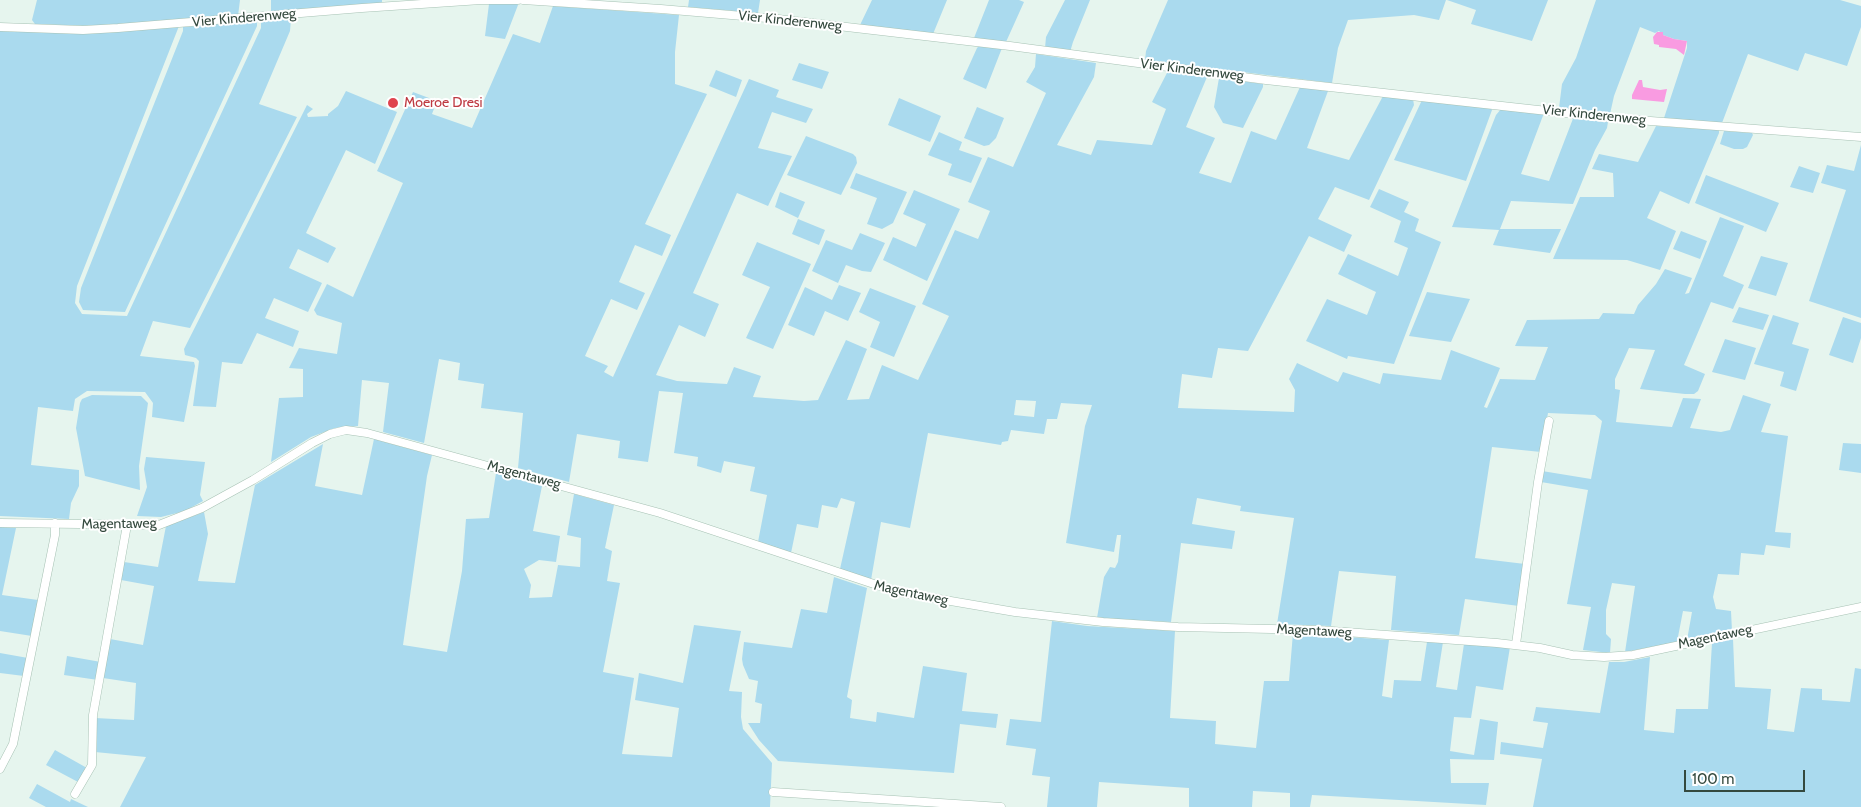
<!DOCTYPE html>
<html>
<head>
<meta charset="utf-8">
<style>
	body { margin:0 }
	#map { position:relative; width:1861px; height:807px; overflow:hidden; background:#e6f5ee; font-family:Cabin,sans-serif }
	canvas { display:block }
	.scale { position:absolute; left:1684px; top:770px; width:121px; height:22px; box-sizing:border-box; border:2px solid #34493e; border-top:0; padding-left:6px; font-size:15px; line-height:18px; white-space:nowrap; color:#34493e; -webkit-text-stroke:4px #fff; paint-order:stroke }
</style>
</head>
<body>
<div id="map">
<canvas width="1861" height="807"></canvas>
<div class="scale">100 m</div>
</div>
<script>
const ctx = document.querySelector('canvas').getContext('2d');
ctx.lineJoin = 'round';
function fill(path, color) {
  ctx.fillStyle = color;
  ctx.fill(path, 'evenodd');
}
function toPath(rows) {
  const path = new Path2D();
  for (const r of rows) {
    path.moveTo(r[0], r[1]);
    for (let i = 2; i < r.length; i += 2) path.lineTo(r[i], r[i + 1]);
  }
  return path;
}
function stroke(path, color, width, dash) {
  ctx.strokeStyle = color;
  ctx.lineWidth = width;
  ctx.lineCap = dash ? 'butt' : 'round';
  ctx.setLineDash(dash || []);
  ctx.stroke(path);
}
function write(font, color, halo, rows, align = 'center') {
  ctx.font = font + ' Cabin,sans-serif';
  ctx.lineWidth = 4;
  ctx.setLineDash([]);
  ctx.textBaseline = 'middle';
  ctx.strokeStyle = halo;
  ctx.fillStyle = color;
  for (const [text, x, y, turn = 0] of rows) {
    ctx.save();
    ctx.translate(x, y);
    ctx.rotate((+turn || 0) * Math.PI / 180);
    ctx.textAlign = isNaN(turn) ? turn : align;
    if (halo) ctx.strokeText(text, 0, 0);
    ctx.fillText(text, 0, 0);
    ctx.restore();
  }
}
fill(toPath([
	[37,0,240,0,238,16,94,26,35,24,32,20],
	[271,0,382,0,382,4,271,13],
	[689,0,760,0,758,13,688,7],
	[872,0,947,0,933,34,860,25],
	[989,0,1019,0,1024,2,1006,42,974,38],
	[1065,0,1090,0,1073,42,1070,52,1045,48,1046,37],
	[1168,0,1446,0,1439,20,1414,15,1348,20,1338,48,1332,83,1145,60,1146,51],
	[1447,0,1548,0,1532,41,1471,24,1476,10],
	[1596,0,1840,0,1861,6,1861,27,1847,66,1805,53,1798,71,1748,54,1722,123,1664,118,1687,48,1687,41,1674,39,1663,35,1659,31,1655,33,1640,27,1614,96,1610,114,1559,108,1562,84,1576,58],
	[517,3,518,5,505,39,485,36,489,4],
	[553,6,679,15,675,52,675,84,707,94,645,224,671,235,662,256,635,245,619,282,645,293,637,310,611,299,585,356,608,366,604,372,613,377,749,79,779,90,776,97,813,109,806,123,772,112,758,148,792,156,768,206,737,193,693,293,719,304,705,337,679,325,656,375,677,381,727,384,734,367,761,376,753,397,804,401,818,400,846,340,867,349,847,400,869,399,882,365,918,380,949,316,922,304,955,230,978,239,990,211,968,202,988,157,1013,167,1046,93,1026,82,1035,67,1036,54,1096,63,1094,77,1057,145,1091,155,1097,140,1152,145,1166,109,1152,102,1168,71,1207,77,1186,127,1215,138,1199,173,1231,183,1251,131,1276,140,1300,87,1328,91,1307,148,1349,160,1383,96,1413,99,1414,105,1369,200,1335,187,1318,219,1352,235,1344,252,1309,236,1248,351,1218,348,1212,378,1182,374,1178,408,1294,412,1295,390,1289,379,1297,363,1338,382,1343,372,1380,384,1383,373,1441,380,1451,350,1500,368,1484,407,1487,408,1500,379,1535,380,1548,347,1515,346,1527,320,1599,319,1603,313,1634,314,1638,305,1656,284,1665,269,1692,278,1685,294,1689,293,1720,217,1744,226,1723,276,1744,285,1733,309,1711,302,1684,365,1705,374,1698,391,1694,394,1685,394,1640,389,1655,350,1629,348,1615,379,1615,389,1620,390,1616,422,1672,427,1683,398,1701,399,1690,428,1721,432,1730,430,1743,395,1771,404,1761,432,1788,436,1775,532,1791,533,1790,548,1766,545,1764,555,1741,553,1739,575,1718,574,1713,597,1716,609,1731,611,1732,631,1687,640,1692,612,1683,611,1677,642,1625,652,1635,586,1612,583,1606,610,1606,634,1611,639,1610,653,1583,650,1591,607,1567,604,1588,490,1541,482,1542,471,1591,479,1602,421,1595,415,1548,413,1541,452,1492,447,1475,558,1525,564,1519,606,1465,599,1459,635,1391,630,1396,576,1339,571,1331,626,1277,624,1294,518,1240,511,1241,506,1197,498,1192,524,1235,531,1232,549,1181,543,1171,622,1097,618,1104,577,1110,567,1115,568,1118,562,1121,535,1117,535,1114,552,1066,543,1085,426,1092,405,1061,403,1057,419,1047,419,1044,434,1011,430,1008,441,1002,442,1001,445,928,433,910,528,881,522,871,580,840,569,855,502,841,498,837,508,822,505,818,528,797,524,791,553,758,542,767,495,750,491,755,467,724,461,721,473,697,466,698,457,674,453,683,393,659,391,648,462,618,458,620,441,577,434,569,482,518,468,523,413,481,408,484,384,458,380,460,363,439,359,424,443,383,432,389,383,362,380,358,426,335,428,311,437,271,462,279,398,303,397,303,369,289,368,299,348,337,354,342,323,317,315,314,310,327,284,353,297,403,183,377,171,413,92,437,101,432,114,472,128,513,34,540,43],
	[1016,400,1036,401,1034,417,1014,415],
	[291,19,290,31,259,104,297,117,190,328,153,321,140,356,194,362,195,366,184,422,152,417,153,403,145,392,87,391,75,399,73,411,38,407,31,465,79,470,79,486,71,503,69,519,0,516,0,31,85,32,179,26,77,286,75,303,82,314,127,316,261,28,261,21],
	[257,21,257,26,125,312,83,310,79,302,81,288,183,31,183,27],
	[979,46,1002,48,986,89,963,79,977,48],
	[799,63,829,72,822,89,792,80],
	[716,70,742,80,736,97,709,86],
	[1219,78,1263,84,1263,87,1243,128,1223,123,1214,107],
	[346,91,397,112,375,164,346,150,306,233,336,248,328,263,298,249,289,268,322,283,308,312,274,298,265,318,299,331,293,347,257,333,242,364,222,362,216,407,193,406,199,361,196,358,185,355,184,349,307,105,313,109,307,114,308,117,328,116,328,114,338,106],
	[899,98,941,116,930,142,888,125],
	[1422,100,1490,107,1492,110,1466,181,1394,160],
	[977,107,1004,118,996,138,989,145,984,146,964,138],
	[1501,109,1544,113,1521,174,1549,181,1574,116,1606,120,1608,122,1607,128,1595,150,1573,204,1511,201,1500,229,1561,229,1550,253,1493,245,1499,230,1452,227,1496,115],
	[1656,126,1719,130,1719,133,1689,204,1660,191,1647,218,1676,231,1660,270,1627,260,1553,259,1580,197,1614,197,1613,173,1592,169,1599,154,1638,162],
	[1724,131,1752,133,1753,135,1747,147,1743,149,1734,149,1720,144],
	[939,132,962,142,959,150,982,158,971,183,948,175,952,164,928,155],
	[806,136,853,154,856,157,857,163,841,195,787,175],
	[1861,145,1861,318,1809,301,1846,190,1821,183,1827,165,1854,171],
	[1799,166,1820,173,1813,193,1790,187],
	[856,173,907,192,893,223,882,229,867,224,877,198,850,188],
	[1706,175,1779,203,1766,232,1695,203],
	[1379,189,1409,202,1404,212,1419,219,1415,231,1441,242,1394,364,1348,356,1347,359,1306,341,1327,299,1367,315,1376,292,1338,274,1348,254,1398,276,1408,248,1394,242,1401,221,1370,207],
	[914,190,960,209,927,281,883,260,893,237,916,247,926,224,903,214],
	[780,192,805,202,798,218,775,207],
	[798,219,825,230,819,245,792,234],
	[1681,231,1707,241,1700,259,1673,249],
	[860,233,885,243,871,272,862,271,846,265,838,283,812,271,826,240,852,250],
	[757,242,811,264,773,349,746,338,770,287,742,275],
	[1761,256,1788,263,1776,296,1748,288],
	[839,285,861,293,848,321,825,311,814,336,788,325,805,287,832,300],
	[870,288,916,306,894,357,870,347,880,322,859,312],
	[1427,292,1470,299,1451,342,1409,336],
	[1739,307,1769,315,1763,330,1732,322],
	[1773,315,1799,323,1792,344,1809,349,1796,391,1780,386,1784,372,1754,364],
	[1843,317,1861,323,1861,338,1853,363,1829,355],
	[1725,339,1756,348,1745,380,1712,372],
	[92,395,141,396,148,403,139,466,140,490,85,476,76,428,80,403,82,399],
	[374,439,432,455,427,476,403,645,447,652,462,571,466,519,489,518,496,473,542,486,533,531,560,536,556,562,539,560,524,569,531,585,529,598,552,597,558,565,580,567,581,538,567,535,574,494,614,505,605,548,612,551,607,581,620,583,603,672,634,678,622,754,672,757,679,708,635,700,639,673,683,683,694,625,741,631,729,691,742,692,741,717,743,729,772,763,770,807,120,807,146,757,95,752,95,718,134,720,136,683,103,678,110,639,143,645,154,586,121,580,124,562,158,567,166,526,204,512,208,534,198,581,235,583,255,485,323,444,315,486,362,495],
	[1843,443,1861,444,1861,473,1839,470],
	[146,457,205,462,200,495,203,501,185,511,161,517,137,516,147,487,144,469],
	[0,527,16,528,2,595,38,600,32,636,0,631],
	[834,577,867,588,847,697,852,700,850,718,876,722,877,712,914,718,923,666,967,673,962,711,998,714,996,728,960,724,954,773,778,761,759,740,748,723,760,723,762,704,755,702,758,681,749,679,743,665,742,659,744,642,792,648,801,609,827,613],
	[1052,621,1087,626,1175,631,1170,718,1216,721,1215,744,1256,748,1264,681,1289,681,1293,633,1389,640,1382,696,1392,698,1394,680,1421,681,1427,642,1443,642,1436,687,1457,690,1464,644,1510,647,1503,690,1476,686,1471,718,1454,717,1450,751,1474,755,1480,719,1498,722,1494,760,1450,759,1451,783,1489,783,1486,805,1312,795,1310,807,1290,807,1290,793,1253,791,1252,807,1189,807,1189,788,1099,782,1097,807,1047,807,1050,777,1032,775,1036,749,1006,745,1010,719,1041,722],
	[1733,639,1735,687,1771,689,1767,729,1794,732,1801,688,1822,689,1822,700,1850,702,1855,668,1861,669,1861,807,1533,807,1542,759,1500,754,1501,742,1543,748,1548,723,1533,721,1536,707,1600,713,1609,662,1624,662,1650,657,1644,730,1674,733,1676,709,1708,709,1712,643],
	[0,653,28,658,24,676,0,673],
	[67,656,101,662,98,680,64,675],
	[55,750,87,768,78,782,46,765],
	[37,784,70,802,71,799,88,807,46,807,29,798]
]), '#aadaee');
fill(toPath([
	[1657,32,1663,32,1663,35,1674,39,1687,41,1684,55,1676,49,1659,47,1659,45,1654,44,1653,37],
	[1639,80,1642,80,1643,87,1660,90,1667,89,1664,102,1632,99,1632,95]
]), '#f99be1');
const minor = toPath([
	[523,0,661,9,778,19,1010,46,1266,80,1611,118,1861,137],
	[0,27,83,30,118,28,362,8,481,0,518,0],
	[0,523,159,525,202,508,253,480,312,443,330,434,346,430,367,433,660,513,898,592,1015,612,1103,622,1178,627,1318,630,1497,643,1540,648,1572,655,1604,657,1633,655,1861,607],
	[1516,644,1538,482,1549,421],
	[0,769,13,744,55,535,55,523],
	[773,792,1001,807],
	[75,794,92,765,93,715,127,525]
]);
stroke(minor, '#a7c2b4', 9);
stroke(minor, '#fff', 8);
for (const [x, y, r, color] of [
	[393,103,6,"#e0444e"]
]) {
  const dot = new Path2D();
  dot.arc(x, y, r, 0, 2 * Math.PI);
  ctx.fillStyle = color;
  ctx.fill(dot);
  stroke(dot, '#fff', 2);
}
write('14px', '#34493e', '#fff', [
	["Vier Kinderenweg",244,18,-5],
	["Vier Kinderenweg",790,21,6],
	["Vier Kinderenweg",1192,70,7],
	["Vier Kinderenweg",1594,115,6],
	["Magentaweg",524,475,15],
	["Magentaweg",119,524,-1],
	["Magentaweg",911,593,12],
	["Magentaweg",1314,631,3],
	["Magentaweg",1715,637,-12]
]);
write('14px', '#be3a42', '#fff', [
	["Moeroe Dresi",404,103]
], 'left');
</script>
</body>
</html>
